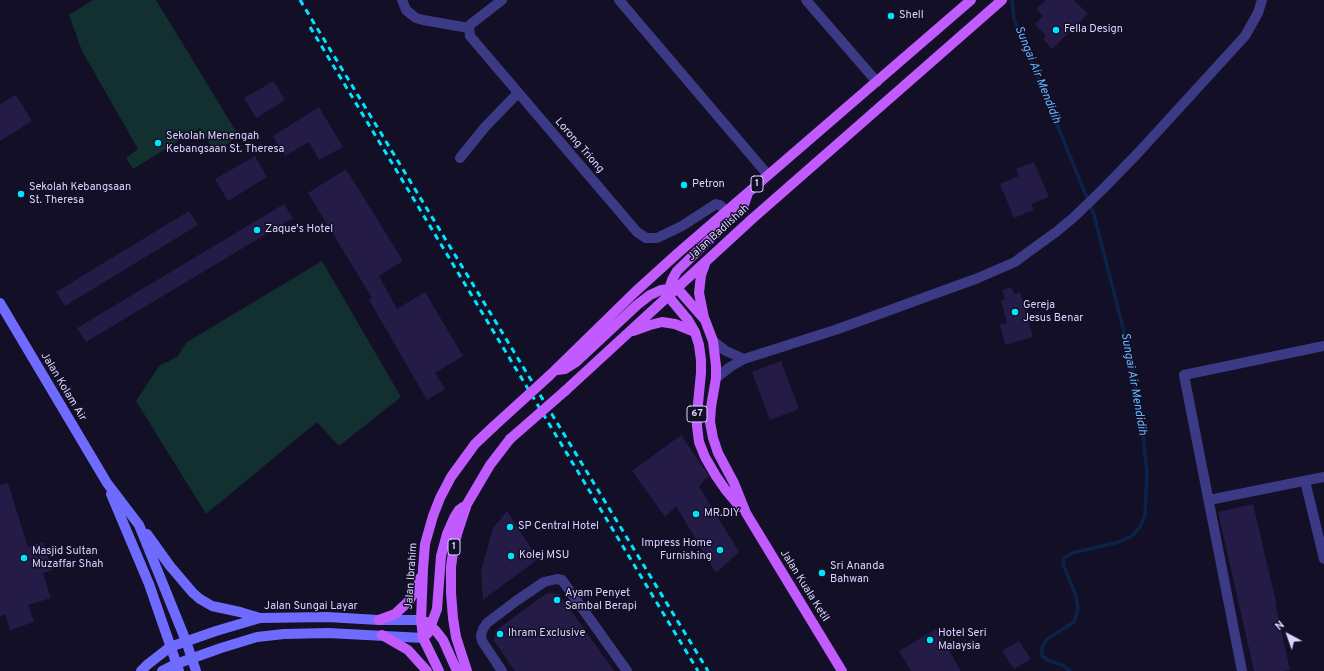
<!DOCTYPE html>
<html>
<head>
<meta charset="utf-8">
<style>
	body { margin:0 }
	#map { position:relative; width:1324px; height:671px; overflow:hidden; background:#130f26; font-family:Overpass,sans-serif }
	canvas { display:block }
	.north { position:absolute; left:1268px; top:615px; width:40px; height:40px; -webkit-text-stroke:3px #130f26; paint-order:stroke; rotate:319deg; font-size:11px; font-weight:700; line-height:16px; text-align:center; color:#d9d4ff }
	.north::after { content:''; display:block; margin:auto; width:14px; height:18px; background:#d9d4ff; clip-path:polygon(50% 0,100% 100%,50% 72%,0 100%) }
</style>
</head>
<body>
<div id="map">
<canvas width="1324" height="671"></canvas>
<div class="north">N</div>
</div>
<script>
const ctx = document.querySelector('canvas').getContext('2d');
ctx.lineJoin = 'round';
function fill(path, color) {
  ctx.fillStyle = color;
  ctx.fill(path, 'evenodd');
}
function toPath(rows) {
  const path = new Path2D();
  for (const r of rows) {
    path.moveTo(r[0], r[1]);
    for (let i = 2; i < r.length; i += 2) path.lineTo(r[i], r[i + 1]);
  }
  return path;
}
function stroke(path, color, width, dash) {
  ctx.strokeStyle = color;
  ctx.lineWidth = width;
  ctx.lineCap = dash ? 'butt' : 'round';
  ctx.setLineDash(dash || []);
  ctx.stroke(path);
}
function write(font, color, halo, rows, align = 'center') {
  ctx.font = font + ' Overpass,sans-serif';
  ctx.lineWidth = 3;
  ctx.setLineDash([]);
  ctx.textBaseline = 'middle';
  ctx.strokeStyle = halo;
  ctx.fillStyle = color;
  for (const [text, x, y, turn = 0] of rows) {
    ctx.save();
    ctx.translate(x, y);
    ctx.rotate((+turn || 0) * Math.PI / 180);
    ctx.textAlign = isNaN(turn) ? turn : align;
    if (halo) ctx.strokeText(text, 0, 0);
    ctx.fillText(text, 0, 0);
    ctx.restore();
  }
}
fill(toPath([
	[93,0,156,0,239,136,215,152,200,128,133,169,126,158,138,149,82,51,69,15],
	[322,261,401,397,339,446,317,422,206,514,136,401,159,366,177,357,187,342]
]), '#12302f');
stroke(toPath([
	[1012,0,1014,19,1094,215,1131,359,1142,427,1147,472,1145,515,1140,527,1132,536,1119,542,1072,553,1064,558,1063,564,1076,596,1078,609,1074,622,1047,639,1042,647,1042,656,1049,661,1063,665,1070,671]
]), '#0c2248', 3.5);
fill(toPath([
	[1046,0,1074,0,1088,14,1052,49,1043,39,1046,36,1035,24,1043,16,1036,9],
	[274,81,285,100,256,118,244,98],
	[16,95,32,121,0,141,0,104],
	[319,107,343,147,319,160,309,142,285,156,273,136],
	[255,156,267,177,228,201,215,179],
	[1034,162,1049,197,1031,204,1034,210,1014,218,1000,184,1019,176,1016,169],
	[346,169,403,261,379,276,397,309,425,292,463,356,435,373,445,389,427,400,369,300,372,298,308,193],
	[284,204,293,218,86,342,77,328],
	[189,211,198,225,65,306,56,292],
	[1012,287,1014,294,1020,292,1033,337,1005,345,1000,325,1007,323,1001,300,1005,299,1002,290],
	[781,361,799,409,770,420,752,372],
	[681,435,709,476,699,486,739,552,716,573,676,506,665,517,632,471],
	[8,483,28,547,43,542,52,570,43,573,51,598,28,605,34,622,10,630,5,614,0,616,0,485],
	[1253,504,1277,606,1276,606,1290,670,1284,671,1254,671,1218,512],
	[507,511,538,559,483,600,481,571,493,528],
	[547,593,559,594,614,671,515,671,494,641,495,631],
	[936,629,951,654,961,671,911,671,899,651],
	[1019,641,1031,659,1014,669,1002,651]
]), '#241b47');
stroke(toPath([
	[402,0,406,10,416,18,423,20,469,28],
	[502,0,471,24,469,28,470,36,637,232,646,238,657,238,682,226,716,204,720,205,726,211],
	[619,0,768,175],
	[806,0,877,82],
	[460,158,485,127,518,93],
	[713,341,726,351,744,359],
	[716,378,730,367,744,359,838,329,978,278,1015,262,1027,253,1056,232,1073,218,1103,189,1138,153,1245,36,1258,13,1262,0],
	[1305,481,1324,559],
	[1209,500,1324,477],
	[502,671,482,641,481,635,483,629,487,623,516,601,544,582,557,579,562,580,627,671],
	[1242,671,1184,375,1324,346]
]), '#3d3a85', 10);
stroke(toPath([
	[0,303,107,483,139,525,186,641,196,671],
	[111,494,149,584,179,671],
	[147,534,170,566,193,593,200,599,212,606,240,612,260,618],
	[141,671,147,665,170,647,216,631,260,618,327,617,379,620,421,620],
	[162,671,176,664,221,648,257,637,284,634,328,633,423,638]
]), '#6f6bff', 10);
stroke(toPath([
	[677,288,705,320,713,341,716,366,716,378,711,407,710,422,713,438,718,453,734,483,746,513,842,671],
	[668,292,672,280,677,271,737,213,744,205,748,193],
	[668,296,688,320,695,332,699,345,701,360,701,373,697,414,697,426,699,442,705,457,716,476,725,489,740,507],
	[704,318,699,293,701,275,705,264],
	[633,331,650,325,662,322,675,324,695,332],
	[557,370,565,369,576,362,637,305,650,295,661,290,677,288],
	[549,376,635,292,678,253,971,0],
	[565,391,752,219,1002,0],
	[379,620,395,614,409,601,418,586,420,578],
	[427,622,436,631,443,640,457,671],
	[382,635,408,650,427,671],
	[423,638,428,633,437,609,441,556,447,534,454,518,459,510,463,507],
	[439,671,423,638,421,620,423,569,425,544,433,516,440,498,451,477,475,444,493,427],
	[467,671,456,637,453,618,451,593,451,567,453,552,457,534,467,504,490,465,510,439]
]), '#c25bff', 10);
stroke(toPath([
	[300,0,708,671],
	[310,27,698,671]
]), '#00e5ff', 3, [6, 5]);
stroke(toPath([
	[493,427,549,376],
	[510,439,565,391]
]), '#c25bff', 10);
for (const [x, y, r, color] of [
	[891,16,4,"#00e5ff"],
	[1056,30,4,"#00e5ff"],
	[158,143,4,"#00e5ff"],
	[684,185,4,"#00e5ff"],
	[21,194,4,"#00e5ff"],
	[257,230,4,"#00e5ff"],
	[1015,312,4,"#00e5ff"],
	[696,514,4,"#00e5ff"],
	[510,527,4,"#00e5ff"],
	[720,550,4,"#00e5ff"],
	[511,556,4,"#00e5ff"],
	[24,558,4,"#00e5ff"],
	[822,573,4,"#00e5ff"],
	[557,600,4,"#00e5ff"],
	[500,634,4,"#00e5ff"],
	[930,640,4,"#00e5ff"]
]) {
  const dot = new Path2D();
  dot.arc(x, y, r, 0, 2 * Math.PI);
  ctx.fillStyle = color;
  ctx.fill(dot);
  stroke(dot, '#130f26', 1.5);
}
for (const [x, y, w] of [
	[757,184,12],
	[697,414,20],
	[454,547,12]
]) {
  const box = new Path2D();
  box.roundRect(x - w / 2, y - 8, w, 16, 3);
  ctx.fillStyle = '#130f26';
  ctx.fill(box);
  stroke(box, '#d9d4ff', 1);
}
write('bold 10px', '#d9d4ff', null, [
	["1",757,184],
	["67",697,414],
	["1",454,547]
]);
write('11px', '#d9d4ff', '#130f26', [
	["Shell",899,16],
	["Fella Design",1064,30],
	["Sekolah Menengah",166,137],
	["Kebangsaan St. Theresa",166,150],
	["Petron",692,185],
	["Sekolah Kebangsaan",29,188],
	["St. Theresa",29,201],
	["Zaque's Hotel",265,230],
	["Gereja",1023,306],
	["Jesus Benar",1023,319],
	["MR.DIY",704,514],
	["SP Central Hotel",518,527],
	["Impress Home",712,544,"right"],
	["Furnishing",712,557,"right"],
	["Masjid Sultan",32,552],
	["Muzaffar Shah",32,565],
	["Kolej MSU",519,556],
	["Sri Ananda",830,567],
	["Bahwan",830,580],
	["Ayam Penyet",565,594],
	["Sambal Berapi",565,607],
	["Ihram Exclusive",508,634],
	["Hotel Seri",938,634],
	["Malaysia",938,647]
], 'left');
write('11px', '#d9d4ff', '#130f26', [
	["Lorong Triong",579,146,49],
	["Jalan Badlishah",719,233,-42],
	["Jalan Kolam Air",63,387,59],
	["Jalan Ibrahim",412,576,-86],
	["Jalan Kuala Ketil",804,586,58],
	["Jalan Sungai Layar",311,607]
]);
write('italic 12px', '#62b6ff', '#130f26', [
	["Sungai Air Mendidih",1037,75,68],
	["Sungai Air Mendidih",1133,384,80]
]);
</script>
</body>
</html>
